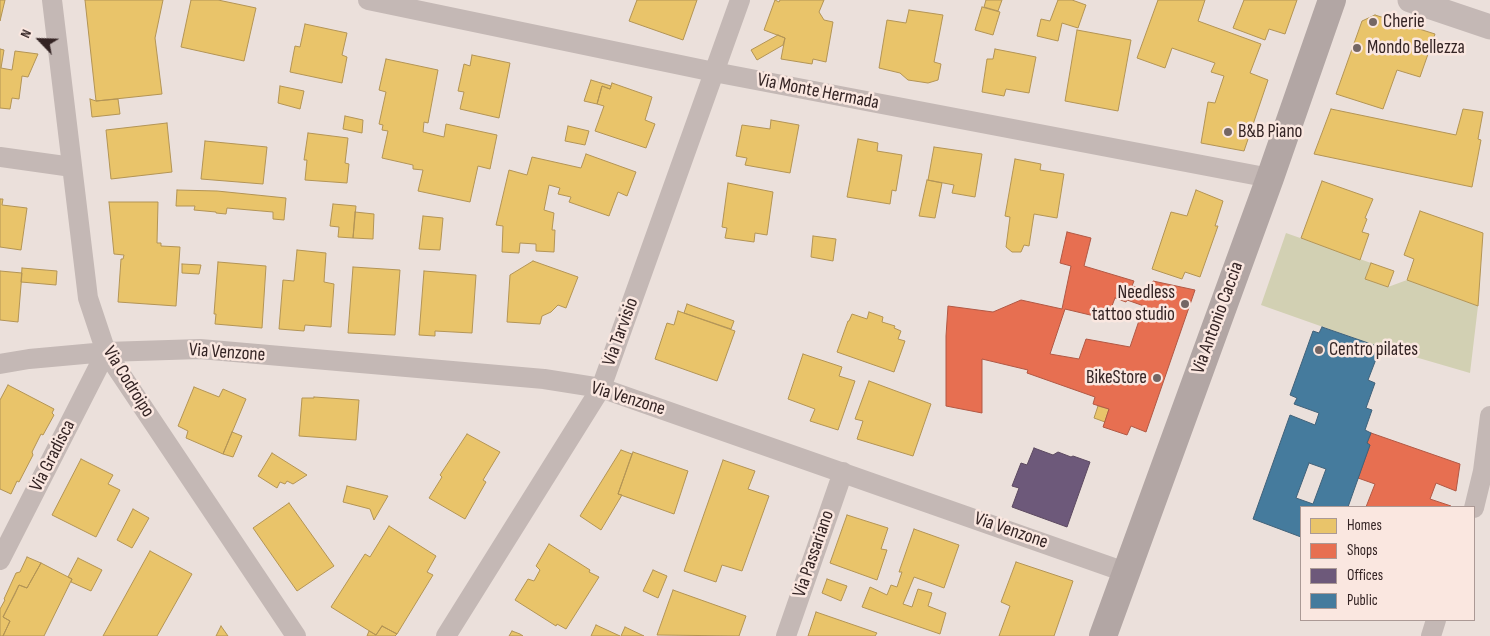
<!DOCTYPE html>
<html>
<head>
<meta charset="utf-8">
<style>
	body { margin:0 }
	#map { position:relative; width:1490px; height:636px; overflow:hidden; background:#ebe0db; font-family:"Sofia Sans Condensed",sans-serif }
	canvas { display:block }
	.legend { position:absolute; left:1300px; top:506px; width:175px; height:115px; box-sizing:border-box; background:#fae7e0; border:1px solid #ab9995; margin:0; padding:6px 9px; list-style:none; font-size:15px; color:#342424 }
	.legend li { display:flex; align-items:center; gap:10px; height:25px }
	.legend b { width:25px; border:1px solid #ab9995 }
	.north { position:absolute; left:15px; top:15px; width:50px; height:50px; -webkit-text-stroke:4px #fae7e0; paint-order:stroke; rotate:294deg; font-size:14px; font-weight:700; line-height:20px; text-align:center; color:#342424 }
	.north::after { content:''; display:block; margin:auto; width:18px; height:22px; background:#342424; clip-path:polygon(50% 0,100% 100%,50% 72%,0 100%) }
</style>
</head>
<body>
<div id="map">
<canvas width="1490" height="636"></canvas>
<ul class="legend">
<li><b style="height:14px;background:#e9c46a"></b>Homes</li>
<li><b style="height:14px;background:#e76f51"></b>Shops</li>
<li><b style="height:14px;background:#6d597a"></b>Offices</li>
<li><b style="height:14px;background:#457b9d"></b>Public</li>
</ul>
<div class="north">N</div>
</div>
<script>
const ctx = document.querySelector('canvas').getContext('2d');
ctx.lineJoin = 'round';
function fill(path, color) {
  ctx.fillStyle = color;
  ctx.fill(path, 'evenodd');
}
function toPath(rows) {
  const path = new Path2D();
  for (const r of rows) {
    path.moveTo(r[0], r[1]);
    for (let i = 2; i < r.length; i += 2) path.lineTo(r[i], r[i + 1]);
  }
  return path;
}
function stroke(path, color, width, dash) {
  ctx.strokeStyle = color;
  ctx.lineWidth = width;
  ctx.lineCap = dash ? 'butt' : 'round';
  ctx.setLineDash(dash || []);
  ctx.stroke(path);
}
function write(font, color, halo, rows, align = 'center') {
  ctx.font = font + ' "Sofia Sans Condensed",sans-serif';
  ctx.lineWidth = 5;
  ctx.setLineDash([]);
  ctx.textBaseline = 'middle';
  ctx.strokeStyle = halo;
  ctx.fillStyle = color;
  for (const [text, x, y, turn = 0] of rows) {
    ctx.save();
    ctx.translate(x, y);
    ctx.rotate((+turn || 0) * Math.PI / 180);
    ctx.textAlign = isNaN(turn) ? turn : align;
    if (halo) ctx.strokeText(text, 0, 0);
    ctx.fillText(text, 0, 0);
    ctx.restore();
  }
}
fill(toPath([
	[1286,233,1371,263,1365,279,1388,287,1407,280,1478,306,1470,373,1374,345,1261,305]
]), '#d2d0b3');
const homes = toPath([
	[0,0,5,0,0,21,0,0],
	[85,0,163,0,155,38,162,94,96,101,85,0],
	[191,0,218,0,256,8,244,61,181,47,191,0],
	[637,0,697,0,683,40,629,21,637,0],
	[775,0,779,2,780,0,824,0,819,12,824,20,833,22,826,62,813,59,812,64,781,59,785,38,764,30,775,0],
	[986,0,1002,0,998,11,984,7,986,0],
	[1058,0,1072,0,1086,5,1078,28,1062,23,1058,41,1037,36,1041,19,1050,21,1058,0],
	[1158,0,1205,0,1198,21,1261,44,1250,73,1268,80,1244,151,1201,143,1208,102,1215,103,1224,76,1211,72,1215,63,1172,48,1165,68,1137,58,1158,0],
	[1244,0,1297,0,1285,34,1269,29,1265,40,1233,28,1244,0],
	[982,7,1000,12,993,35,975,30,982,7],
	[909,10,943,15,934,62,941,64,938,80,928,83,908,80,900,73,879,68,887,20,906,23,909,10],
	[1375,15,1435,34,1420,77,1397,70,1383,109,1336,94,1362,21,1375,15],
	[305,24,347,33,342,55,347,57,342,83,290,72,295,46,300,47,305,24],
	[1077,30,1131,40,1118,111,1065,101,1077,30],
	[778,35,785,38,783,45,757,60,751,50,778,35],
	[0,49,4,50,1,68,12,70,15,51,38,54,28,77,22,76,19,99,12,98,10,109,0,108,0,49],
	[995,49,1036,57,1029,93,1006,89,1004,96,982,92,987,59,993,59,995,49],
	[472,55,510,63,499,118,460,109,464,92,458,91,464,64,470,66,472,55],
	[386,59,438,70,428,123,424,122,423,132,444,137,446,124,497,135,490,169,478,166,470,202,418,191,423,170,413,169,413,165,382,158,388,131,382,130,383,125,379,124,386,92,379,90,386,59],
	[591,80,611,86,610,89,602,86,597,104,584,101,591,80],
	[612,83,652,97,645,120,655,124,646,148,595,131,604,106,597,104,602,86,610,89,612,83],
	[280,86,304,91,300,109,278,103,280,86],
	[90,99,96,101,118,99,120,114,92,117,90,99],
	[1331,109,1456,135,1463,109,1483,112,1478,139,1481,140,1472,187,1314,154,1331,109],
	[345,116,363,120,362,133,343,129,345,116],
	[771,120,799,125,790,173,745,165,747,158,736,156,742,125,770,129,771,120],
	[167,123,172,172,111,179,106,130,167,123],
	[568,126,589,131,585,145,565,141,568,126],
	[308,133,348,138,345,163,349,164,347,183,305,180,307,160,304,160,308,133],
	[858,139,878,143,877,151,902,155,896,191,892,190,890,204,847,197,858,139],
	[205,141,267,147,263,184,201,179,205,141],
	[934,147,982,154,975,197,952,193,954,185,928,180,934,147],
	[586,154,636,172,627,196,618,192,609,216,569,202,571,197,558,194,560,188,549,185,544,210,554,213,552,230,555,230,554,252,536,251,536,244,520,243,519,253,502,252,503,226,496,225,509,170,527,175,532,157,581,168,586,154],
	[1015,159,1041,164,1040,170,1064,174,1057,218,1034,214,1029,246,1024,245,1021,252,1012,252,1006,247,1010,217,1005,216,1015,159],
	[927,180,942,183,935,218,919,216,927,180],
	[1322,181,1373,199,1365,218,1367,219,1362,232,1369,234,1360,260,1301,238,1322,181],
	[728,183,773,192,767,235,755,233,754,242,725,238,727,228,722,227,728,183],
	[177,190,217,191,286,198,284,220,273,219,273,212,227,208,226,214,216,213,216,212,194,210,195,206,176,206,177,190],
	[1196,190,1223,201,1215,226,1218,226,1200,277,1185,272,1182,279,1152,269,1171,212,1187,216,1196,190],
	[0,199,3,199,2,205,27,208,21,250,0,247,0,199],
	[109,202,158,202,157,243,161,243,161,246,180,247,176,306,118,302,121,259,123,259,124,255,114,254,109,202],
	[333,204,356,206,353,238,338,237,339,227,330,226,333,204],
	[1420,211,1483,233,1478,306,1407,280,1414,259,1404,255,1420,211],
	[355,212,374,214,373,239,353,238,355,212],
	[423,216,443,218,440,250,419,249,423,216],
	[813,236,836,239,833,261,811,257,813,236],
	[297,250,326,253,324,282,334,284,331,327,305,325,304,331,279,329,283,280,294,281,297,250],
	[533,261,578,277,566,308,558,305,551,312,542,316,540,324,507,322,510,275,533,261],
	[218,262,266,266,262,328,215,324,216,314,214,314,218,262],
	[1371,263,1394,271,1388,287,1365,279,1371,263],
	[182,264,201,265,199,274,182,273,182,264],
	[353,267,400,270,395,335,348,333,353,267],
	[22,268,57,271,56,285,21,282,22,268],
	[0,271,22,273,18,322,0,320,0,271],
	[424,271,476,275,472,333,435,331,435,336,419,335,424,271],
	[687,304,734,321,731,329,684,313,687,304],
	[678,311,735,331,717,381,655,359,667,323,674,325,678,311],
	[869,312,883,317,882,322,895,326,894,328,901,331,898,339,905,341,894,372,837,352,848,321,849,321,852,314,867,319,869,312],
	[803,354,842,367,839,376,855,381,838,430,810,421,815,409,788,399,803,354],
	[869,381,931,404,913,456,857,439,863,421,855,419,869,381],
	[8,385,54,409,52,413,54,415,43,435,41,434,32,452,33,455,19,482,17,481,11,494,0,489,0,400,8,385],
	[194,387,219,397,223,389,246,399,223,454,186,438,188,431,178,426,194,387],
	[314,397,359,400,356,440,299,436,302,398,314,398,314,397],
	[1098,406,1109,409,1105,422,1094,418,1098,406],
	[232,432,242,436,233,457,223,454,232,432],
	[467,434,500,452,483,480,486,482,465,519,429,498,442,477,440,475,467,434],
	[621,450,632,454,618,494,622,495,601,530,580,516,621,450],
	[633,452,688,471,674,514,618,494,633,452],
	[272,453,307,475,293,484,287,481,285,484,280,482,277,488,258,476,272,453],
	[81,459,113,475,108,484,120,490,96,537,52,515,81,459],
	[723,460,755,471,748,489,769,496,742,571,722,565,716,582,684,571,723,460],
	[347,486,388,496,374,520,370,509,343,502,347,486],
	[289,503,334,566,297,591,253,528,289,503],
	[133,509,149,518,132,548,117,540,133,509],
	[847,515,888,528,881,549,887,550,877,580,830,563,847,515],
	[389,526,436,556,427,572,433,575,397,634,382,626,376,635,331,607,365,554,370,557,389,526],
	[914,529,959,545,944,588,914,577,903,604,912,607,918,589,932,593,928,606,946,613,940,634,862,607,870,587,887,595,891,585,897,587,902,572,899,572,914,529],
	[549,544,590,570,589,572,599,577,566,629,557,624,556,626,515,600,528,579,534,581,540,570,536,566,549,544],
	[150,551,192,574,157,636,103,636,150,551],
	[27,557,41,563,27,588,19,585,3,617,10,621,3,636,0,636,0,609,5,600,4,599,16,573,20,572,27,557],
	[78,558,102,570,91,591,71,582,72,579,68,577,78,558],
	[1016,562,1073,581,1054,636,999,636,1010,606,1001,602,1016,562],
	[41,563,72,579,44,636,3,636,10,621,3,617,15,594,19,585,27,588,41,563],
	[653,570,667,576,658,598,643,591,653,570],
	[827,579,847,586,841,601,822,593,827,579],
	[673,590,746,616,739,636,657,635,673,590],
	[816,612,877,633,875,636,808,636,816,612],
	[596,625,620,636,591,636,596,625],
	[221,626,228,636,216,636,221,626],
	[382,626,397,634,395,636,367,636,369,631,376,635,382,626],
	[625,627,644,636,621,636,625,627],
	[512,631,520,634,523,636,509,636,512,631]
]);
fill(homes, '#e9c46a');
stroke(homes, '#b39455', 1);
const shops = toPath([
	[1067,232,1091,238,1084,266,1134,281,1132,286,1149,291,1153,281,1195,290,1146,432,1131,426,1127,435,1103,427,1109,409,1093,404,1095,397,1027,373,1028,370,982,359,982,413,946,406,946,336,948,306,993,312,1021,300,1062,309,1071,266,1060,263,1067,232],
	[1115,298,1126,302,1127,300,1144,306,1130,347,1086,339,1079,359,1050,354,1065,309,1107,319,1115,298],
	[1371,433,1460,464,1456,491,1436,483,1430,499,1451,506,1451,507,1366,507,1375,484,1358,478,1370,445,1367,443,1371,433]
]);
fill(shops, '#e76f51');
stroke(shops, '#b15844', 1);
const offices = toPath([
	[1034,448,1053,455,1058,452,1071,457,1073,456,1090,462,1067,527,1012,507,1019,488,1012,486,1021,463,1027,465,1034,448]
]);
fill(offices, '#6d597a');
stroke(offices, '#5c4960', 1);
const public = toPath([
	[1322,327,1374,345,1371,352,1378,354,1368,380,1375,383,1366,408,1372,410,1365,430,1371,433,1367,443,1370,445,1348,507,1301,507,1301,537,1253,519,1290,415,1315,425,1319,413,1294,404,1297,398,1290,395,1313,331,1319,333,1322,327],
	[1309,463,1326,469,1313,504,1296,498,1309,463]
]);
fill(public, '#457b9d');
stroke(public, '#406179', 1);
stroke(toPath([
	[52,0,88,298,106,352,296,636],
	[368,0,714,72,1270,178],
	[0,157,72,167],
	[0,364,29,359,106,352,200,349,544,379,601,388,1125,572],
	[1474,508,1483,471,1490,416],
	[0,560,106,352],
	[446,636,601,388,740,0],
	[786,636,843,472],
	[1431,636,1436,620]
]), '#c4b8b5', 20);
stroke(toPath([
	[1410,0,1490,27]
]), '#c4b8b5', 25);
stroke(toPath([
	[1103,636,1270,178,1332,0]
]), '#b2a6a4', 28);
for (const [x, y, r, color] of [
	[1373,22,5,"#746664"],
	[1357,48,5,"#746664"],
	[1228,132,5,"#746664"],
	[1185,304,5,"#746664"],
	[1319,350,5,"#746664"],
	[1157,378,5,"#746664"]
]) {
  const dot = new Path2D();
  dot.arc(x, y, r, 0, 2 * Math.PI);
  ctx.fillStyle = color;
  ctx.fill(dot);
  stroke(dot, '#fae7e0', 2);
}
write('19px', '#342424', '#fae7e0', [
	["Cherie",1383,22],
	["Mondo Bellezza",1367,48],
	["B&B Piano",1238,132],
	["Needless",1175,293,"right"],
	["tattoo studio",1175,315,"right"],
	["Centro pilates",1329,350],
	["BikeStore",1147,378,"right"]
], 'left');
write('19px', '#342424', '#fae7e0', [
	["Via Monte Hermada",818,92,11],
	["Via Antonio Caccia",1218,318,-70],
	["Via Tarvisio",621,332,-70],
	["Via Venzone",227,353,4],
	["Via Codroipo",128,382,58],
	["Via Venzone",628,399,17],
	["Via Gradisca",53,456,-63],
	["Via Venzone",1011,531,19],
	["Via Passariano",814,554,-71]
]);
</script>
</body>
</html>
